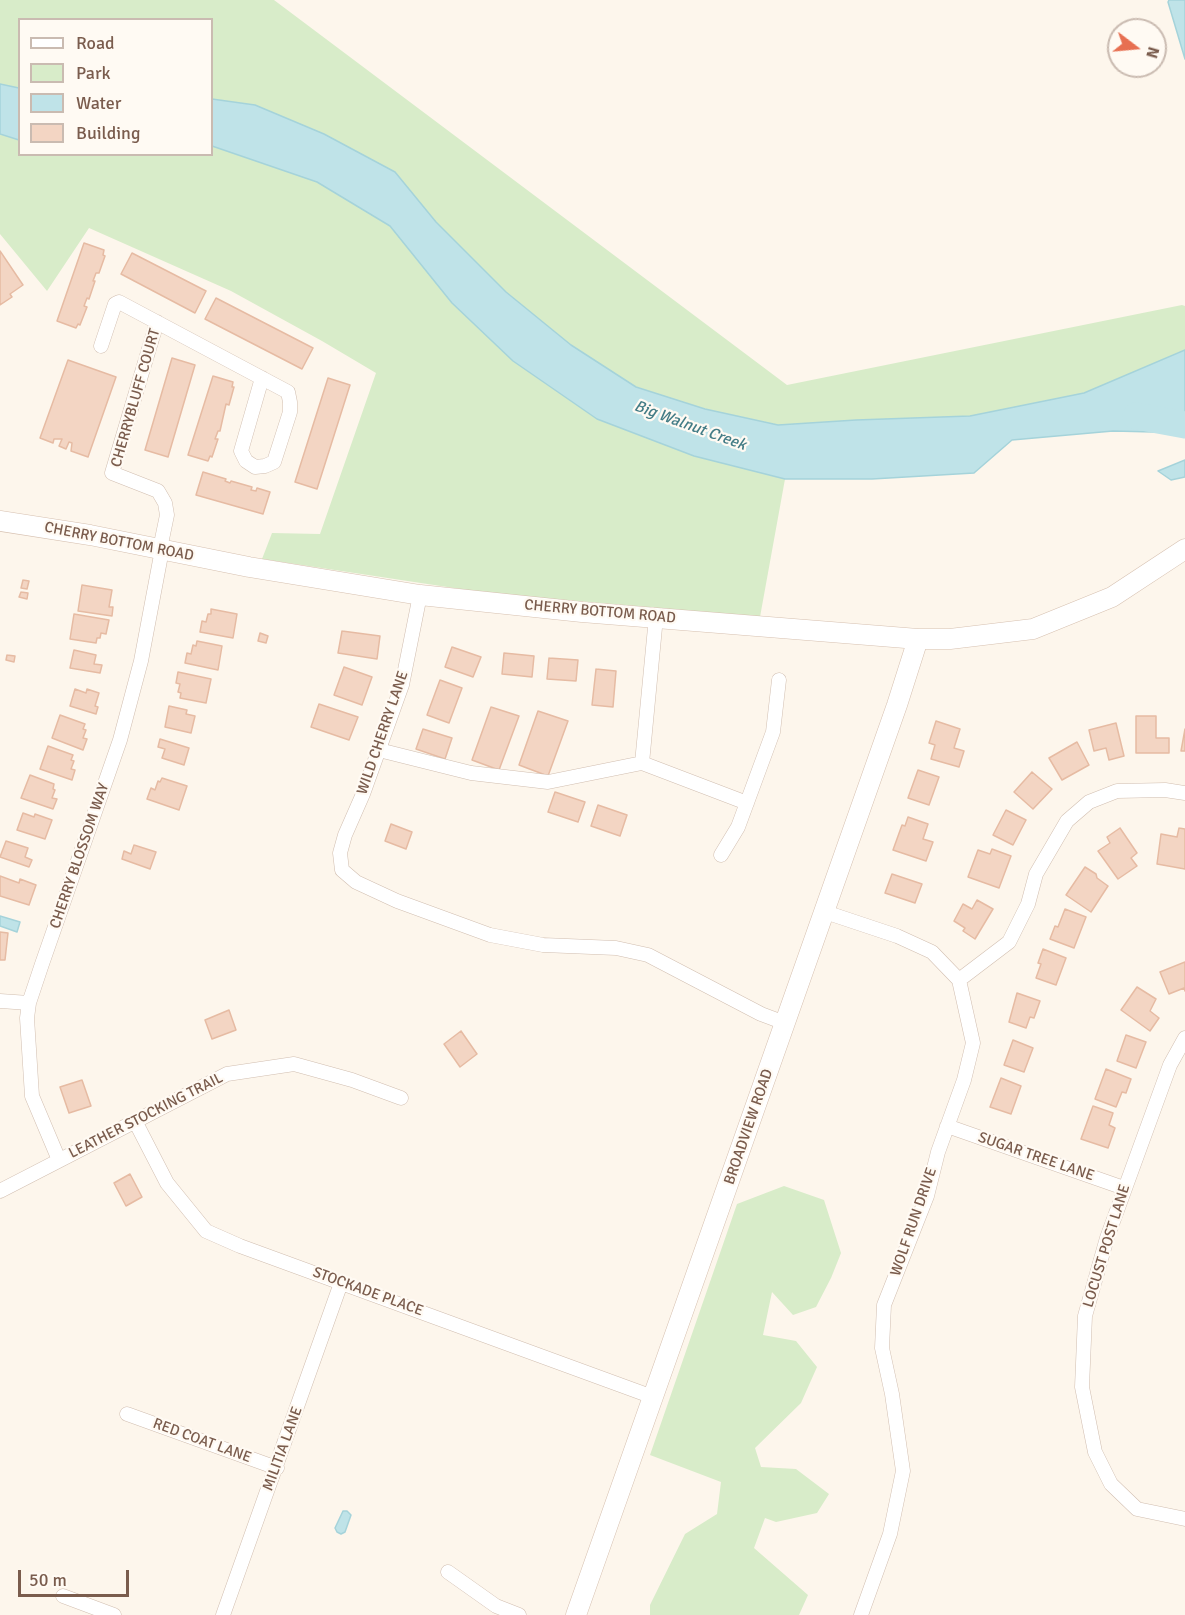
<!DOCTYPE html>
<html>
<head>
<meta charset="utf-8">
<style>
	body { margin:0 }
	#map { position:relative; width:1185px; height:1615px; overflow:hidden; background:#fdf6ec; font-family:Signika,sans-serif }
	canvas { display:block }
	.legend { position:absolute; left:18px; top:18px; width:195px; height:138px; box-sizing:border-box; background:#fffaf3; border:2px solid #cabbb1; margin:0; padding:8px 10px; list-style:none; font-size:18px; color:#7a5c4d }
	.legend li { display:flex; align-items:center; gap:12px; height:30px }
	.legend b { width:30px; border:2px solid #cabbb1 }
	.north { position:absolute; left:1107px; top:18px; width:60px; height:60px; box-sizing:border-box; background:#fffaf3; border:2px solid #cabbb1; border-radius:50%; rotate:106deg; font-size:16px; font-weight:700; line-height:24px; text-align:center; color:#7a5c4d }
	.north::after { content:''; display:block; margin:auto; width:21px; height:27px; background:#e76f51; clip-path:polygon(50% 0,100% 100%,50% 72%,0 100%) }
	.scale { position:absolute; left:18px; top:1570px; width:111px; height:27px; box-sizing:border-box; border:3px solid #7a5c4d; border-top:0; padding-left:8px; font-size:18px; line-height:21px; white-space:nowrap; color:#7a5c4d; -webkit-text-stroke:4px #fffaf3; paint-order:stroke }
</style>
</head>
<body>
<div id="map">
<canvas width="1185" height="1615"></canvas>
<ul class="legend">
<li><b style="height:8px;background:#fff"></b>Road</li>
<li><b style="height:16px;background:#d8ecc9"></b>Park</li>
<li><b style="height:16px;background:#bfe3e8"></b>Water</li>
<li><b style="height:16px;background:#f3d5c3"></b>Building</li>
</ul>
<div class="north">N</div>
<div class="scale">50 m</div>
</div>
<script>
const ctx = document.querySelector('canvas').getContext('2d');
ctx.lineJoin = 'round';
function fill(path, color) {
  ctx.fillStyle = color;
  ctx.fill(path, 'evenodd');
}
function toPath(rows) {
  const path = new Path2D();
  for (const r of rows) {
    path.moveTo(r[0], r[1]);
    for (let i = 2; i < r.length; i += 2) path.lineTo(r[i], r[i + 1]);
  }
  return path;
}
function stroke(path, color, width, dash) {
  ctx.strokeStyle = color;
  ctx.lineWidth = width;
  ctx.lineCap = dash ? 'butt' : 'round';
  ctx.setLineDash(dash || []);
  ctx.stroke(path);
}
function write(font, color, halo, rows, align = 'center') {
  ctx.font = font + ' Signika,sans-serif';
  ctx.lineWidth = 4.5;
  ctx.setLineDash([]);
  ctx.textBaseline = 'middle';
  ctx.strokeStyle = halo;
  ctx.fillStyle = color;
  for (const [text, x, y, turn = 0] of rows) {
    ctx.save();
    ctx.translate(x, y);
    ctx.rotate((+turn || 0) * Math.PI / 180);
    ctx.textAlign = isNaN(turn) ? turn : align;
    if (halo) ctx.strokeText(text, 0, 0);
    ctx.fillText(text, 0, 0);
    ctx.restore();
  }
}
fill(toPath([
	[0,0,274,0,787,385,1182,305,1185,306,1185,350,1084,393,970,416,856,420,779,425,705,409,636,387,571,345,505,292,436,222,395,172,324,134,255,105,212,99,212,20,20,20,19,88,0,84],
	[0,134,19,140,20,154,212,154,212,146,215,146,317,182,390,226,452,303,597,419,694,456,785,479,760,617,487,593,262,559,272,533,320,534,376,373,322,341,231,291,89,228,47,291,0,234],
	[784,1186,824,1200,841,1253,831,1278,816,1307,793,1315,772,1292,763,1335,796,1341,817,1367,801,1403,755,1448,761,1467,796,1469,829,1494,817,1513,776,1522,765,1518,754,1548,808,1595,799,1615,650,1615,650,1605,685,1534,717,1514,721,1482,650,1455,737,1204]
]), '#d8ecc9');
const water = toPath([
	[1169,0,1185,0,1185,59,1168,2,1169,0],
	[0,84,19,88,19,140,0,134,0,84],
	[212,99,255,105,324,134,395,172,436,222,506,292,571,345,636,387,705,409,778,425,856,420,970,416,1084,393,1185,350,1185,416,1154,432,1113,431,1012,440,974,473,872,479,785,479,694,456,597,419,513,361,452,303,390,226,317,182,212,146,212,99],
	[1185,460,1185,477,1171,480,1158,471,1185,460],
	[0,916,20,922,17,932,0,926,0,916],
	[343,1511,347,1511,351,1515,345,1532,341,1534,337,1532,335,1528,343,1511]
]);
fill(water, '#bfe3e8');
stroke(water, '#a5d3da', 1.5);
stroke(toPath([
	[1136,416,1185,425]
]), '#bfe3e8', 27);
const building = toPath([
	[84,243,104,250,103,255,105,256,99,273,96,273,93,281,95,281,89,299,87,298,84,306,87,307,80,325,78,324,76,328,57,321,84,243],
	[0,251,23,285,10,294,12,297,0,305,0,251],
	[132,253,206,291,195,313,121,274,132,253],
	[216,298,313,348,302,369,205,319,216,298],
	[172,358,195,365,168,457,145,450,172,358],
	[68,360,116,377,88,457,71,451,72,443,69,442,66,449,59,446,62,439,54,439,53,443,40,438,68,360],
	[213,376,233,382,232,387,234,387,229,405,226,404,220,431,218,431,215,439,218,439,212,457,210,456,208,461,188,455,213,376],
	[328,378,350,385,317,489,295,482,328,378],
	[203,472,226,479,225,481,230,483,231,481,252,487,251,490,256,491,257,488,270,492,263,514,196,495,203,472],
	[23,580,29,581,27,589,21,588,23,580],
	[82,585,112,590,109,607,113,607,112,616,78,611,82,585],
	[21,592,28,593,27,599,19,597,21,592],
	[211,609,237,614,233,638,200,632,202,621,206,622,208,614,211,614,211,609],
	[74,614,109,620,106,634,101,633,100,638,97,638,96,643,70,639,74,614],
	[342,631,380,636,377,659,338,653,342,631],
	[260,633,268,636,266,643,258,641,260,633],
	[197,641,222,646,218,670,185,663,187,653,191,654,193,645,196,646,197,641],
	[452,647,481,657,473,677,445,667,452,647],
	[74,650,96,655,94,664,102,665,100,673,70,668,74,650],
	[504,653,534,656,532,677,502,674,504,653],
	[7,655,15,656,14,662,6,660,7,655],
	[549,658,578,660,576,681,547,679,549,658],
	[344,667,372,677,362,705,334,695,344,667],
	[596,669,616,671,613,707,592,705,596,669],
	[178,672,211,679,206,703,180,698,181,693,178,692,180,684,176,683,178,672],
	[440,680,462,688,449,723,427,715,440,680],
	[75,689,86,693,87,689,99,693,95,706,98,707,96,714,70,706,75,689],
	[319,704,358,717,349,740,311,727,319,704],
	[169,706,187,710,186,714,195,716,191,733,165,727,169,706],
	[491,707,519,716,499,770,472,760,491,707],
	[538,711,568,721,548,776,519,765,538,711],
	[60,715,85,724,83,729,86,730,83,738,87,739,83,750,52,738,60,715],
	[1136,716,1156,716,1156,738,1169,738,1169,753,1136,753,1136,716],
	[936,721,960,729,954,748,964,751,959,767,931,759,935,745,929,743,936,721],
	[1116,723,1124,756,1109,760,1106,748,1094,751,1089,730,1116,723],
	[423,729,452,738,445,759,416,749,423,729],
	[1185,729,1185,751,1181,751,1185,729],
	[160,739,189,748,184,765,162,758,165,749,158,747,160,739],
	[1077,742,1089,765,1062,780,1049,758,1077,742],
	[48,746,73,755,71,760,74,761,71,769,75,770,72,780,40,769,48,746],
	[918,770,939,777,929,805,908,798,918,770],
	[1032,772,1052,789,1033,809,1014,792,1032,772],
	[30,775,54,784,53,789,55,790,52,798,57,799,53,809,21,798,30,775],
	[162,778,187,786,179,810,147,799,151,788,155,790,158,781,160,782,162,778],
	[555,792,585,802,578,822,548,812,555,792],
	[598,805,627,815,620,836,591,826,598,805],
	[1006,810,1026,820,1013,845,993,835,1006,810],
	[23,813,34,817,35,814,52,820,45,839,17,830,23,813],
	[908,817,928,824,923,839,933,842,926,861,893,850,902,825,905,826,908,817],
	[391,824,412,832,406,849,385,841,391,824],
	[1120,828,1137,853,1131,858,1137,866,1118,879,1098,851,1110,843,1107,837,1120,828],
	[1179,828,1185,829,1185,869,1157,864,1161,834,1177,837,1179,828],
	[6,841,28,848,25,857,32,860,29,867,0,857,6,841],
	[134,845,156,852,150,869,122,859,124,851,131,854,134,845],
	[992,849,1011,856,999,888,968,877,978,850,990,854,992,849],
	[1085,867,1096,874,1097,878,1108,886,1091,912,1066,895,1085,867],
	[892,874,922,884,915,903,885,893,892,874],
	[0,876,19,883,20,879,36,885,29,905,0,896,0,876],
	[977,900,993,909,975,939,963,931,965,928,954,921,963,904,972,909,977,900],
	[1065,909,1086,917,1074,948,1050,939,1055,926,1058,927,1065,909],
	[0,932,8,933,5,960,0,960,0,932],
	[1043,949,1066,958,1056,985,1036,978,1041,964,1038,963,1043,949],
	[1185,962,1185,991,1184,988,1169,994,1160,972,1185,962],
	[1137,987,1156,999,1150,1011,1159,1018,1150,1031,1121,1010,1137,987],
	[1017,993,1040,1001,1034,1018,1030,1017,1026,1028,1009,1022,1017,993],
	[229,1010,236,1030,212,1039,205,1020,229,1010],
	[461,1031,477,1054,460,1067,444,1044,461,1031],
	[1126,1035,1146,1042,1136,1068,1117,1061,1126,1035],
	[1013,1040,1033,1048,1024,1072,1004,1065,1013,1040],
	[1106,1069,1131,1079,1126,1093,1122,1092,1116,1107,1095,1099,1106,1069],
	[1001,1078,1021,1086,1011,1114,990,1107,1001,1078],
	[82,1080,91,1106,69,1113,60,1087,82,1080],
	[1093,1106,1113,1113,1109,1125,1115,1128,1108,1148,1081,1139,1093,1106],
	[130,1174,142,1197,126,1206,114,1183,130,1174]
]);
fill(building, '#f3d5c3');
stroke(building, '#e6bba3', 1.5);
const street = toPath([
	[101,346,115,304,119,302,288,392,290,402,290,412,274,462,265,466,255,467,246,461,241,451,262,378],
	[420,595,402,685,363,794,345,835,340,853,342,870,356,882,397,901,490,935,543,945,616,948,648,955,761,1014,785,1023],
	[379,750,471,773,548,782,642,763,747,803],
	[642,763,656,617],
	[721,855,738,827,773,732,779,680],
	[825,912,897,936,932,952,959,980,973,1043,964,1080,938,1152,927,1196,884,1305,882,1348,892,1394,903,1471,890,1534,861,1615],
	[959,980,1009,942,1028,904,1036,874,1067,821,1089,802,1117,791,1165,790,1185,793],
	[0,1001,29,1003],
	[1185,1038,1170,1065,1107,1238,1085,1316,1082,1387,1095,1452,1111,1484,1137,1509,1185,1519],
	[135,1121,167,1183,206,1231,240,1246,653,1397],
	[947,1126,1124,1188],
	[59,1160,32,1096,27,1018,29,1003,42,964,120,740,141,661,161,555,161,544,167,515,165,503,158,491,112,473,157,322],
	[0,1191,227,1074,294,1064,352,1080,401,1098],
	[127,1414,277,1468],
	[448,1572,496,1606,519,1615],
	[63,1596,114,1615],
	[223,1615,341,1283]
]);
const secondary = toPath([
	[0,521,90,535,249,567,420,595,582,612,918,639,950,639,1033,629,1112,597,1185,549],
	[576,1615,897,705,918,639]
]);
stroke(street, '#d1beb0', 15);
stroke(secondary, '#d6c0b0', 21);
stroke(street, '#fff', 14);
stroke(secondary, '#fff', 20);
write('15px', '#7a5c4d', '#fffaf3', [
	["CHERRYBLUFF COURT",136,398,-74],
	["CHERRY BOTTOM ROAD",119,542,11],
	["CHERRY BOTTOM ROAD",600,612,5],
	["WILD CHERRY LANE",383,733,-71],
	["CHERRY BLOSSOM WAY",80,856,-71],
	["LEATHER STOCKING TRAIL",146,1116,-27],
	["BROADVIEW ROAD",749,1127,-71],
	["SUGAR TREE LANE",1036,1157,19],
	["WOLF RUN DRIVE",914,1222,-71],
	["LOCUST POST LANE",1107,1246,-73],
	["STOCKADE PLACE",368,1292,20],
	["RED COAT LANE",202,1441,20],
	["MILITIA LANE",283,1449,-70]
]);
write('italic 16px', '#437c86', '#fffaf3', [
	["Big Walnut Creek",690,426,20]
]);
</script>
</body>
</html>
